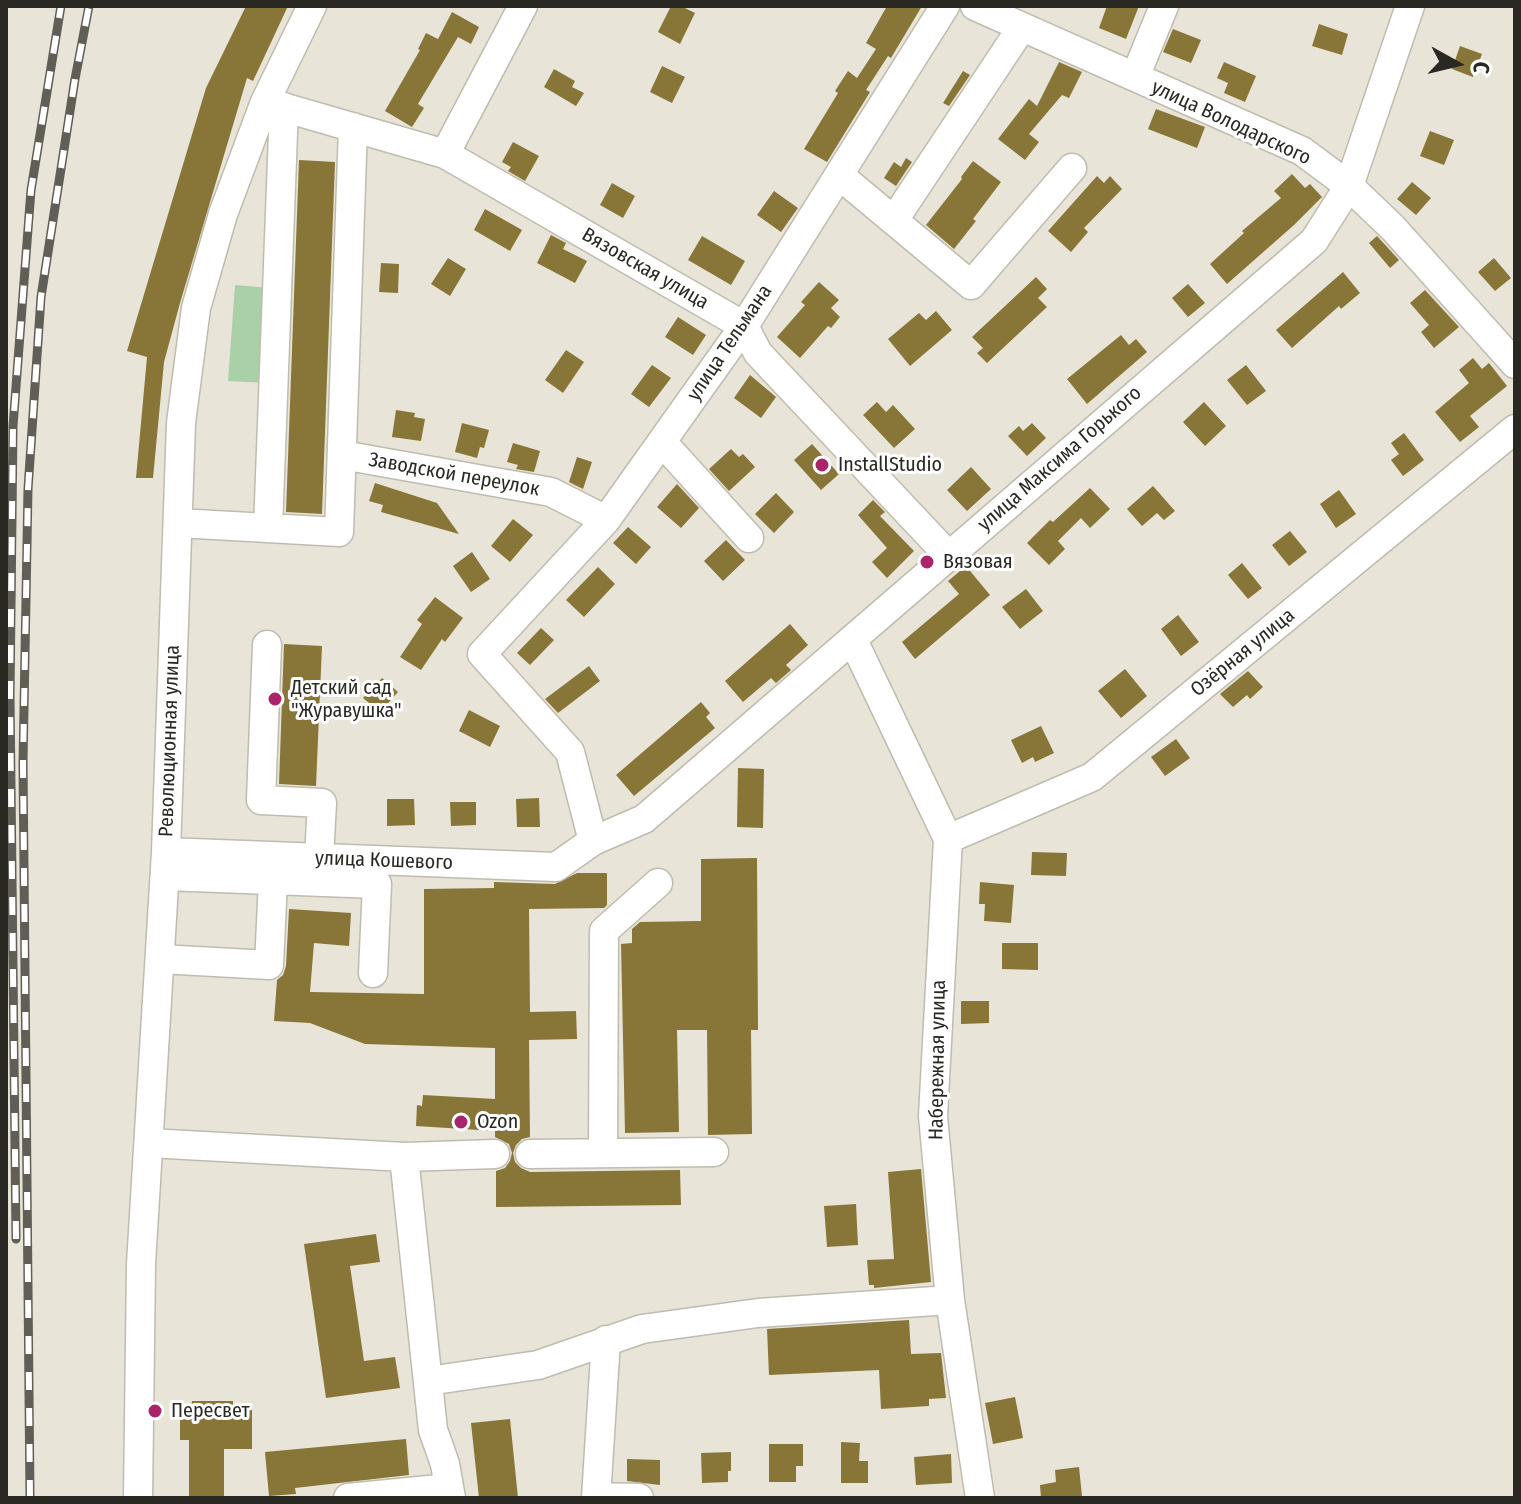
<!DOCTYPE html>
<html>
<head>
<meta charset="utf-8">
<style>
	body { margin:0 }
	#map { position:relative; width:1521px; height:1504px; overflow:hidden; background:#e8e4d7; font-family:"Fira Sans Condensed",sans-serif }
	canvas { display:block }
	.frame { position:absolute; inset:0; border:8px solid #292823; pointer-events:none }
	.north { position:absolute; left:1417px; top:24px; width:80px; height:80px; -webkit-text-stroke:6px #fff; paint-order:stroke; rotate:98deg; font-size:22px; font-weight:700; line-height:32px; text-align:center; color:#292823 }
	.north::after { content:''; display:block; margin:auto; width:28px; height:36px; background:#292823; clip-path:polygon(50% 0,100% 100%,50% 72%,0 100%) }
</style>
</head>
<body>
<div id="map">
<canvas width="1521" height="1504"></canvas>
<div class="frame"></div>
<div class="north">С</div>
</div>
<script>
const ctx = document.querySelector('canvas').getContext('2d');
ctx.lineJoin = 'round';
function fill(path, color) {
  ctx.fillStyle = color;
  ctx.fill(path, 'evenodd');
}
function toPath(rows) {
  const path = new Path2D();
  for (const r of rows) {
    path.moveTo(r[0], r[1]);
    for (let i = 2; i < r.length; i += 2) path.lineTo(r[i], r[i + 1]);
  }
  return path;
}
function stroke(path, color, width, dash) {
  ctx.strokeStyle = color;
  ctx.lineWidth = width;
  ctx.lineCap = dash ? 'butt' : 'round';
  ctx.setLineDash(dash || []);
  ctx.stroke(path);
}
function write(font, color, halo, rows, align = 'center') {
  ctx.font = font + ' "Fira Sans Condensed",sans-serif';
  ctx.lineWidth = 6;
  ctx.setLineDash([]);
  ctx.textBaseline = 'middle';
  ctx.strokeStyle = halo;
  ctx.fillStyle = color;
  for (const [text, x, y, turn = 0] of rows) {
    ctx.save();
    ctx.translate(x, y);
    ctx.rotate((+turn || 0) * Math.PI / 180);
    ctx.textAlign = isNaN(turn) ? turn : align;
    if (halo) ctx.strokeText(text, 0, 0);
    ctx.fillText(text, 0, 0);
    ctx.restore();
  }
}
fill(toPath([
	[235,285,270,288,266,383,228,381]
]), '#a9d0a6');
fill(toPath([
	[246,6,288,6,253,81,247,78,180,303,164,362,153,478,136,478,147,357,127,351,206,88],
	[671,6,681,6,695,13,680,44,658,32],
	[887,6,922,6,891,58,888,56,866,90,870,92,827,162,804,149,838,93,835,91,848,71,857,78,876,49,866,43],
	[1107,6,1139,6,1126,39,1099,28],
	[452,12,479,27,471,44,458,37,418,104,424,108,412,127,385,111,420,50,418,49,426,33,438,39],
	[1319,24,1348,34,1342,55,1312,46],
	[1173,29,1201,40,1191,63,1163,52],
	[1460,46,1482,54,1473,77,1452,69],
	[1059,62,1082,72,1069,98,1062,95,1029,134,1039,142,1025,160,998,139,1029,99,1037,106],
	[1224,62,1256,76,1245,102,1224,93,1228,83,1217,78],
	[662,66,685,77,672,103,650,92],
	[554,69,575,81,572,87,584,93,576,106,544,87],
	[963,71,970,75,949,106,943,103],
	[1156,109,1205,127,1197,148,1148,129],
	[1430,131,1454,140,1444,165,1420,156],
	[513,142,539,156,525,181,508,171,511,167,502,162],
	[906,158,912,162,896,186,884,178,894,162,901,167],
	[299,160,335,162,322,514,286,512],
	[973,161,1001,182,973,219,976,221,954,249,926,225,962,179,961,177],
	[1292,174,1305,188,1310,184,1322,197,1294,225,1227,284,1210,264,1244,233,1242,231,1281,198,1274,191],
	[1097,176,1104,183,1110,176,1122,189,1084,228,1088,232,1071,252,1048,231],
	[1412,182,1431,198,1416,215,1397,199],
	[612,183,635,196,623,218,600,205],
	[774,191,798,208,781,232,757,215],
	[485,209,522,230,510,251,474,230],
	[551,235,566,243,563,249,587,261,575,283,537,263],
	[702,236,745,261,731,285,688,260],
	[1377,236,1399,260,1390,268,1369,243],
	[448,258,466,269,450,296,431,284],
	[1494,258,1511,278,1495,291,1478,272],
	[381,263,399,264,398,293,379,292],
	[1343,272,1360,293,1341,309,1339,306,1292,348,1276,330],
	[1036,277,1047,289,1038,298,1047,307,987,363,977,353,983,348,972,337],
	[819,282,839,300,831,308,840,317,831,328,828,326,800,358,777,337,805,305,801,302],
	[1188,284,1205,303,1188,317,1172,298],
	[1425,290,1459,327,1434,348,1421,332,1429,325,1410,303],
	[936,311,952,330,910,366,888,339,919,313,926,320],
	[678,317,706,335,693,355,665,337],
	[1121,335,1129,345,1136,339,1147,352,1087,404,1067,379],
	[566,350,584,362,563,393,545,380],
	[1473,358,1482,369,1489,363,1507,386,1470,416,1479,427,1460,442,1435,412,1469,383,1459,370],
	[652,365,671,378,649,407,631,394],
	[1246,365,1266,391,1247,405,1227,380],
	[750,375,776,397,761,418,734,398],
	[877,402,886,412,893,405,915,429,894,448,863,415],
	[1204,402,1226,426,1205,446,1183,422],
	[396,410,415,413,414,417,425,419,421,441,392,437],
	[462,423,489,430,484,448,480,447,477,458,455,452],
	[1032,423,1046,438,1027,456,1008,436,1019,426,1023,431],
	[1404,433,1424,460,1403,476,1391,460,1399,454,1391,443],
	[513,443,540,451,534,472,516,469,518,465,507,462],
	[812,444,839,474,821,490,794,460],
	[731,449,739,457,743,454,755,467,729,491,709,469],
	[577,457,592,462,583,489,569,482],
	[971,467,991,489,967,511,947,490],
	[375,483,437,503,459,534,381,512,383,505,369,501],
	[677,484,699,508,681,528,657,507],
	[1153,486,1175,511,1164,520,1157,513,1142,526,1127,509],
	[1090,488,1110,509,1090,528,1081,518,1058,541,1065,549,1049,565,1027,543,1050,520,1053,522],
	[1339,490,1356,514,1336,528,1320,504],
	[776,493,794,512,774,533,755,514],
	[873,500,885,512,880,516,914,551,887,578,872,562,887,548,858,515],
	[513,519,533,535,510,562,491,546],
	[628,527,651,547,636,564,613,543],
	[1290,531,1307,552,1289,566,1272,545],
	[726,540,745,560,723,581,704,561],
	[472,552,490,579,471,592,453,566],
	[1242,563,1262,588,1248,599,1228,575],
	[966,566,990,595,915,659,902,642,959,594,948,581],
	[598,567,615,584,584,617,566,600],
	[1026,589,1043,611,1020,629,1002,607],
	[435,597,463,618,445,642,442,639,421,670,400,657,422,624,417,620],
	[1178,615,1199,642,1181,656,1161,629],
	[790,624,808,645,786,665,791,670,776,683,771,678,743,702,725,681],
	[541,628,554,640,530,665,517,653],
	[284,644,322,646,316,786,279,784],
	[589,666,600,681,558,713,545,699],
	[1125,669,1147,696,1121,718,1098,691],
	[1248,671,1263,687,1250,699,1247,695,1233,707,1220,694],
	[382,678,398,692,380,712,363,698],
	[701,702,710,713,706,717,715,728,634,796,616,775],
	[469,710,500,726,490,747,459,731],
	[1041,726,1054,753,1035,762,1033,757,1022,763,1011,740],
	[1176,739,1190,758,1165,776,1151,757],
	[738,768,764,769,763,828,737,827],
	[539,798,540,827,517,827,516,799],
	[387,799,414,799,415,825,387,826],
	[450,802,476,802,476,825,451,826],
	[1032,852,1067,853,1066,876,1031,875],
	[757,858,758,1030,751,1030,752,1134,708,1135,707,1030,677,1030,679,1132,625,1133,621,944,632,943,632,929,640,922,701,921,701,859],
	[577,873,607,873,607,905,604,908,529,909,530,1012,576,1011,577,1039,529,1040,530,1137,522,1139,516,1145,513,1153,515,1162,521,1168,530,1172,680,1170,681,1205,496,1207,496,1171,505,1168,510,1161,512,1153,509,1144,495,1137,495,1131,416,1126,417,1105,422,1106,423,1095,495,1099,495,1048,365,1044,310,1023,274,1021,277,980,283,975,286,966,289,909,351,913,349,946,314,943,310,992,424,994,424,889,494,888,494,882,555,884],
	[980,882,1014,885,1011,923,984,921,985,904,979,904],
	[1002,943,1038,943,1038,970,1002,969],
	[961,1001,989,1001,989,1023,961,1024],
	[921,1169,931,1282,874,1288,874,1285,869,1285,867,1260,894,1259,888,1172],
	[856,1204,858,1245,827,1247,824,1206],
	[376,1234,380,1262,350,1266,364,1361,395,1357,400,1388,326,1398,304,1244],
	[909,1320,911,1354,941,1353,946,1398,929,1399,929,1406,881,1409,879,1370,769,1375,767,1329],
	[1015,1397,1023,1438,993,1444,985,1403],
	[192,1401,233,1401,233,1407,252,1407,252,1449,224,1449,224,1498,189,1498,189,1440,180,1440,180,1419,190,1419],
	[510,1419,518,1498,479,1498,471,1423],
	[406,1439,409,1475,295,1488,296,1494,269,1496,265,1452],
	[841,1442,860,1443,859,1461,868,1461,868,1483,841,1483],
	[769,1444,803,1444,803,1466,796,1466,796,1482,769,1482],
	[731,1452,731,1471,728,1471,728,1482,702,1483,701,1453],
	[951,1454,952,1483,916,1485,914,1457],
	[627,1459,660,1460,660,1485,627,1481],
	[1079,1467,1082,1496,1041,1498,1040,1485,1056,1482,1055,1470]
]), '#877637');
const minor = toPath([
	[975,6,1302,151,1349,186,1393,228,1515,364],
	[1135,77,1164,6],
	[265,102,445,154,744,326,758,353,949,556],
	[445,154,523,6],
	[839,175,971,285,1072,168],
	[894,220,1022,27],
	[662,442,749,538],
	[342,455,551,492,606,520],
	[178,523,339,532,353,127],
	[268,528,284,107],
	[853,640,948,839,933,1116,950,1300,980,1498],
	[267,645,261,800,322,803,319,858],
	[948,839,1092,777,1515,429],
	[593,841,570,752,482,654,606,520,744,326,945,6],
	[166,852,556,867,593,841,644,819,1314,241,1349,186,1410,6],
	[165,876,377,884,373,973],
	[160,959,269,965,273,880],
	[149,1143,404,1157,433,1430,445,1464,451,1498],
	[603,1153,604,931,658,883],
	[530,1154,714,1152],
	[404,1157,495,1154],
	[428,1381,538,1365,642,1329,758,1313,950,1300],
	[596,1497,639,1498],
	[138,1498,141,1264,166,852,181,423,196,308,223,214,265,102,312,6],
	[348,1498,449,1488],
	[596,1498,606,1340]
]);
stroke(minor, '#bfbcaf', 31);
stroke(minor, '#fff', 28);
const rail = toPath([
	[16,1239,10,697,13,426,31,190,61,6],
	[30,1498,23,763,28,489,41,297,75,79,89,6]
]);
stroke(rail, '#605e57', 9);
stroke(rail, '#fff', 6, [18]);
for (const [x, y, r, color] of [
	[822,465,8,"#ab2469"],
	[927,562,8,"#ab2469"],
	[275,699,8,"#ab2469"],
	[461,1122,8,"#ab2469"],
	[155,1411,8,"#ab2469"]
]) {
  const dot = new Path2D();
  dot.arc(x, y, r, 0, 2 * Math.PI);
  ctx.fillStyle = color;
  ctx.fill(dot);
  stroke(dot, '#fff', 3);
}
write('20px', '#292823', '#fff', [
	["улица Володарского",1231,123,25],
	["Вязовская улица",645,269,30],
	["улица Тельмана",730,343,-56],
	["улица Максима Горького",1060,459,-41],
	["Заводской переулок",454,475,10],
	["Озёрная улица",1243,653,-39],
	["Революционная улица",170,741,-88],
	["улица Кошевого",384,861,2],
	["Набережная улица",938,1060,-89]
]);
write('20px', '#292823', '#fff', [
	["InstallStudio",838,465],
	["Вязовая",943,562],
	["Детский сад",291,688],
	["\"Журавушка\"",291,711],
	["Ozon",477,1122],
	["Пересвет",171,1411]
], 'left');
</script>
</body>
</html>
